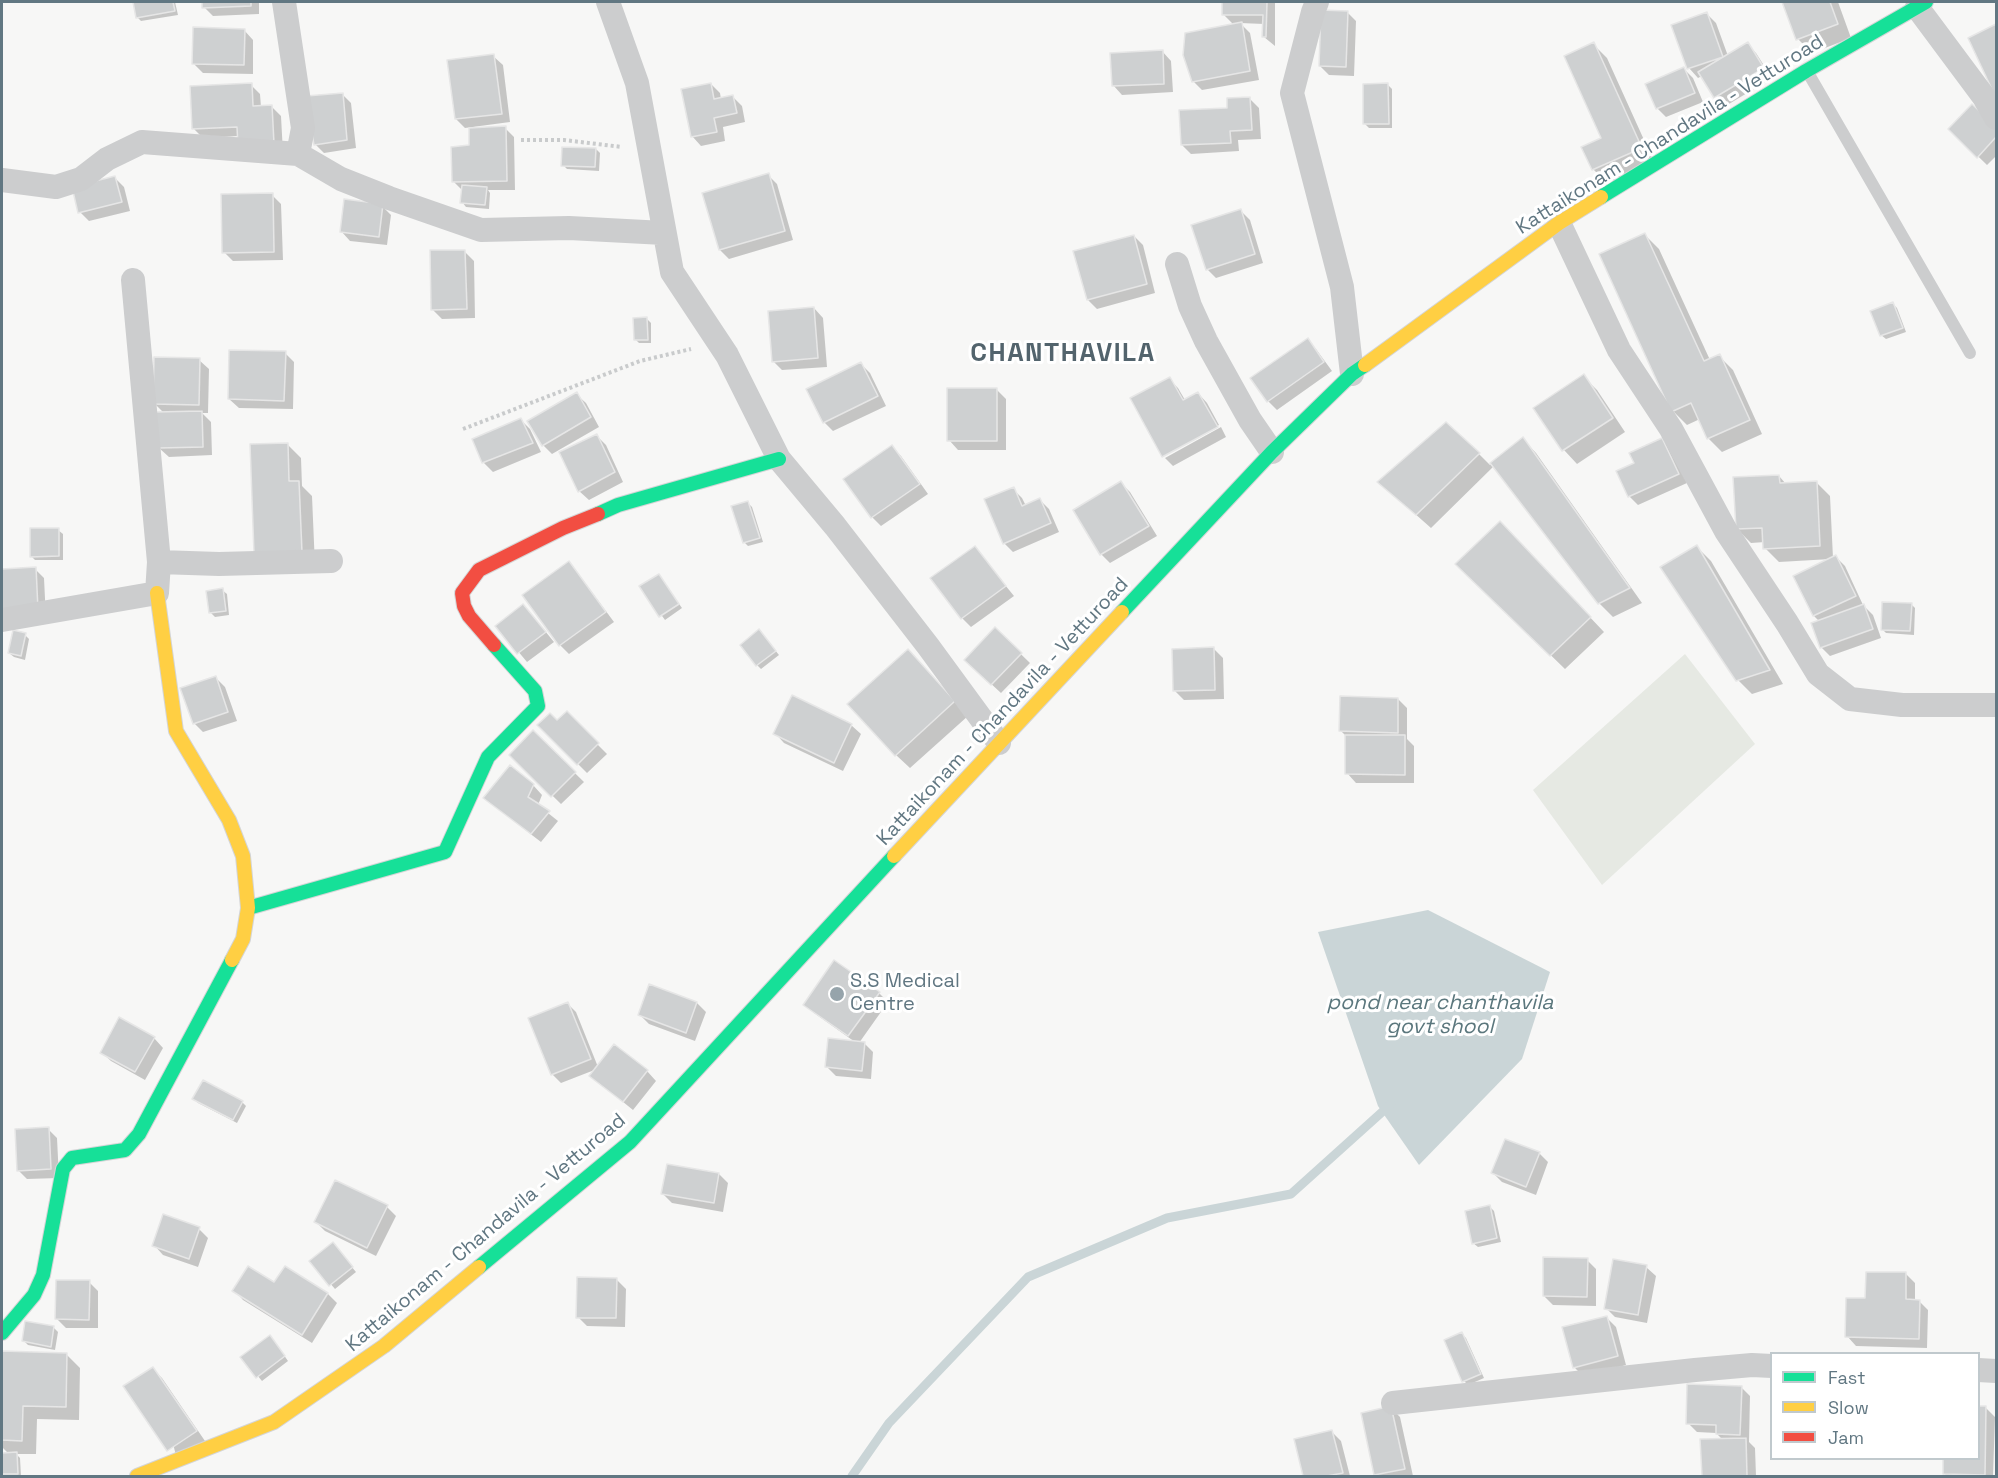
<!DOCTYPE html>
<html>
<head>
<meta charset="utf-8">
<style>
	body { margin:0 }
	#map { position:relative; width:1998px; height:1478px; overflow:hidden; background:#f7f7f6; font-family:"Space Grotesk",sans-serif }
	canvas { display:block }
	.frame { position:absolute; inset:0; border:3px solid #617782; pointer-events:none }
	.legend { position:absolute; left:1770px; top:1352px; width:210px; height:108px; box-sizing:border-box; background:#fff; border:2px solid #c0c9cd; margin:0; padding:8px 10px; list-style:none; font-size:18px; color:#617782 }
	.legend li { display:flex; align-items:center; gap:12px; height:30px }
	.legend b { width:30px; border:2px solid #c0c9cd }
</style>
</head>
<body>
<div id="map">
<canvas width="1998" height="1478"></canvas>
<div class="frame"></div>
<ul class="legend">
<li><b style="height:8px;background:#16e098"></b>Fast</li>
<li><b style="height:8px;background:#ffcf43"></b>Slow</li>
<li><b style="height:8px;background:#f24e42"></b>Jam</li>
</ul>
</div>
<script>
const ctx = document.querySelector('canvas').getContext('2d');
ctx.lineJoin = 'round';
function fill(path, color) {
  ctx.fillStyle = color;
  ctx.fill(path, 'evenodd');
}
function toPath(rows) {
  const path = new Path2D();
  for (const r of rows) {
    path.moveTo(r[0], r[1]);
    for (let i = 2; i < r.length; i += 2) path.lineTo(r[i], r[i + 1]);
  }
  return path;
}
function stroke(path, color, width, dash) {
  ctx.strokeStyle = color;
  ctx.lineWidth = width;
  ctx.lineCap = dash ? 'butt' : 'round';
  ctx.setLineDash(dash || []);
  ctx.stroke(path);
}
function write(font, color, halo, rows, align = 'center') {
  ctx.font = font + ' "Space Grotesk",sans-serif';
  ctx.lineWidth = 6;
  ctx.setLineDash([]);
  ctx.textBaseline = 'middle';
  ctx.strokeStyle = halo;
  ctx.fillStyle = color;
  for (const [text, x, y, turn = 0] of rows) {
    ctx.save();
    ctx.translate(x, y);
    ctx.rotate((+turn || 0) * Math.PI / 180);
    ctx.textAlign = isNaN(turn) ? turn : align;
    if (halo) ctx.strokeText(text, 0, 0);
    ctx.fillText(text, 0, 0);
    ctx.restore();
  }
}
fill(toPath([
	[1685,654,1755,744,1602,885,1533,790]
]), '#e6e9e3');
fill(toPath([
	[1428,910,1550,972,1522,1059,1419,1165,1378,1106,1318,932]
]), '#cad5d7');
fill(toPath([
	[134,2,175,2,178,15,141,21,137,17],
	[203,2,259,2,259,14,213,16,204,7],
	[1223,2,1275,2,1275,46,1264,37,1264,24,1240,23,1250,33,1259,80,1202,90,1193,81,1234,25,1223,14],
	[1783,2,1838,2,1851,38,1812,53,1798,39],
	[1347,12,1356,21,1354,76,1329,75,1320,66],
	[1707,14,1716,23,1728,56,1747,44,1756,53,1772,78,1724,107,1715,97,1702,76,1698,78,1689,68],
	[1996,26,1996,95,1970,38],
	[244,30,253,40,253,74,203,73,194,64],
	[1593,44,1607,58,1654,162,1607,183,1593,169,1603,138],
	[1162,51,1171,61,1173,92,1122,95,1113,85],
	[493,56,503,65,510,122,465,128,456,119],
	[1684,69,1693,78,1703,102,1666,117,1657,108],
	[711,84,720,93,721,99,733,97,742,106,745,122,723,127,725,141,701,146,692,136],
	[251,85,260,94,261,107,272,107,281,116,283,153,239,136,203,138,194,129],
	[1388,85,1392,89,1392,128,1369,128,1365,124],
	[342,94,351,103,356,148,324,153,315,144],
	[1250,99,1259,108,1261,139,1238,140,1239,151,1191,154,1182,145],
	[505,128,514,137,515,190,488,190,490,193,489,209,466,207,462,202,463,191,453,181,470,146],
	[1950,129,1996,129,1996,156,1987,165],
	[596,149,600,153,599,171,567,169,563,165],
	[768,175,777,184,793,240,729,259,720,250],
	[115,178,124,187,130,211,89,221,80,212],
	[272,195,281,204,283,260,233,261,224,252],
	[382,206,391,215,387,245,350,241,341,231],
	[1241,211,1250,220,1263,263,1216,278,1207,269],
	[1645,235,1659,249,1710,360,1719,356,1733,370,1762,434,1722,452,1708,438,1700,419,1687,425,1673,411],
	[1134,236,1143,245,1155,293,1097,309,1088,300],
	[464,251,474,261,475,318,442,319,432,309],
	[1893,304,1897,308,1906,332,1886,339,1881,335],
	[814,308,823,318,827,367,782,370,773,361],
	[647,319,651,323,651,343,639,343,635,339],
	[1307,339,1316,349,1332,371,1277,410,1268,401],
	[285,353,294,362,293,409,239,408,229,399],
	[199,360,209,369,208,413,202,413,211,422,212,455,169,457,159,448,165,414,154,403],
	[861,364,870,373,886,406,833,431,824,422],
	[1583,376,1597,390,1625,432,1577,464,1564,450,1536,408],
	[1169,379,1178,388,1185,400,1198,393,1207,403,1219,425,1164,455,1164,457,1132,399],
	[997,390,1006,399,1006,450,958,450,949,440],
	[576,394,586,403,599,427,552,454,543,445],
	[521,420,530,429,541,452,493,472,484,463,474,440],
	[1221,427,1226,437,1173,466,1165,458],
	[597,436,606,445,623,482,589,500,579,491],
	[1523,439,1536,453,1642,603,1613,617,1599,603,1494,466,1431,528,1379,482,1479,454,1490,465],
	[1662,440,1671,449,1687,483,1638,505,1629,496,1636,464],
	[287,444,301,458,302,486,312,496,315,566,270,568],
	[892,447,901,456,928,494,881,526,872,517],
	[1779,476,1786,484,1816,482,1830,496,1833,558,1836,557,1845,566,1863,605,1873,615,1881,638,1830,656,1821,647,1819,621,1814,616,1831,559,1779,562,1765,548,1765,542,1751,543,1737,529],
	[1121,483,1130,492,1157,536,1110,563,1101,554,1075,511],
	[1013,489,1022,498,1026,506,1040,500,1049,509,1059,532,1013,552,1004,543],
	[748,503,752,507,763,542,748,546,744,542],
	[58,530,63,534,63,560,35,560,31,556],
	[1514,537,1604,632,1565,669,1471,578],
	[1697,547,1711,561,1783,684,1752,694,1738,680],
	[975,548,1014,596,971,627,962,618],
	[568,563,577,572,614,622,569,654,560,645],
	[35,569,44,578,46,619,2,621,2,570],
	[659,576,682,608,665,620,641,587],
	[222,590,227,594,229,615,215,617,211,613],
	[1911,604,1915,608,1914,635,1886,633,1882,629],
	[532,615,554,642,527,662,497,626],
	[995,629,1030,663,1001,693,975,669],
	[25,635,29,639,25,660,14,657,9,653],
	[763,635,779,655,761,669,757,665],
	[1214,649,1223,658,1224,699,1184,700,1175,691],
	[908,651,968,716,910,768,896,755],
	[215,677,225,687,237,721,203,732,194,723],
	[793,697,851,725,861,734,843,771,784,743,775,733],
	[1398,699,1407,708,1407,739,1414,746,1414,783,1356,783,1347,773,1347,737,1341,731],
	[566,713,607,754,587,773,539,725,557,722],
	[533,732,584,782,561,804,511,755],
	[533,785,542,795,538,805,558,821,541,842,494,806,485,797],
	[650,986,697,1003,706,1012,695,1041,649,1024,640,1015],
	[879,993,888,1002,859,1043,864,1043,873,1052,871,1079,836,1076,827,1067,855,1042,814,1013,804,1004],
	[567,1003,576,1012,598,1067,647,1071,656,1081,633,1110,591,1076,597,1069,561,1083,552,1074],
	[154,1038,163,1048,145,1080,111,1061,101,1052],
	[194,1099,242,1102,246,1106,237,1123,198,1103],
	[48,1129,57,1138,59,1178,27,1179,18,1170],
	[1539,1153,1548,1162,1536,1195,1502,1182,1493,1173],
	[719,1174,728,1183,723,1212,672,1203,663,1194],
	[387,1207,396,1216,376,1256,325,1231,316,1222],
	[1490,1207,1494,1211,1501,1242,1478,1247,1473,1243],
	[199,1229,208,1238,198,1267,163,1255,154,1245],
	[336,1248,356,1272,335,1289,311,1261],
	[1587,1260,1596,1269,1596,1306,1553,1305,1544,1296],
	[1646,1267,1656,1276,1647,1323,1615,1317,1606,1308],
	[285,1268,328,1294,337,1303,312,1343,243,1300,234,1290,275,1284],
	[1906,1274,1915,1283,1915,1301,1919,1301,1928,1310,1927,1348,1856,1346,1847,1336,1867,1300],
	[617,1280,626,1289,625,1327,587,1326,578,1317],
	[89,1282,98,1291,98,1328,66,1328,57,1319],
	[1607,1318,1616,1327,1626,1365,1584,1377,1574,1367],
	[54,1328,58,1332,55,1350,28,1345,24,1341],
	[1462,1334,1466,1338,1484,1378,1468,1385,1464,1381],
	[274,1341,288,1361,262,1381,242,1357],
	[2,1353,66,1354,80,1368,79,1420,37,1419,36,1454,16,1454,20,1458,21,1476,2,1476,2,1454,9,1454,2,1447],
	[153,1369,162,1378,205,1441,177,1459],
	[1741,1387,1750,1396,1749,1442,1755,1448,1756,1476,1703,1476,1702,1441,1723,1440,1716,1433,1697,1432,1688,1423],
	[1391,1408,1400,1417,1413,1476,1377,1476,1375,1474],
	[1986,1408,1995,1417,1993,1476,1947,1476,1944,1473,1978,1458],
	[1332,1432,1341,1441,1350,1476,1305,1476,1296,1440]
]), '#0003');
stroke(toPath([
	[852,1476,889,1423,1028,1277,1167,1218,1291,1194,1391,1104]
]), '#cad5d7', 9);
const building = toPath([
	[133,2,173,2,175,11,136,18,133,2],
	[202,2,251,2,251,6,202,8,202,2],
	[1222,2,1267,2,1266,37,1262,37,1263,15,1222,15,1222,2],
	[1782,2,1830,2,1838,24,1796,40,1782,2],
	[1321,10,1348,11,1346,67,1319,66,1321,10],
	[1707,12,1723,57,1687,69,1671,25,1707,12],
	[1242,22,1250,71,1192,82,1183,55,1185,33,1242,22],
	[1996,24,1996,98,1968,38,1996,24],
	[193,27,245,29,244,65,192,64,193,27],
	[1594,42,1642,148,1592,170,1581,147,1601,138,1564,56,1594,42],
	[1748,42,1764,68,1714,98,1698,72,1748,42],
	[1163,50,1164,84,1112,86,1110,53,1163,50],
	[494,54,502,114,455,119,447,60,494,54],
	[1684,67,1695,93,1656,109,1645,84,1684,67],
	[252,83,253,106,272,105,274,144,238,146,237,127,192,129,190,86,252,83],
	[711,83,714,99,733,95,737,113,714,118,717,132,691,137,681,89,711,83],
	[1388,83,1389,124,1363,124,1363,84,1388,83],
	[343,93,347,140,314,145,306,96,343,93],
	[1250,97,1252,130,1230,131,1231,143,1181,145,1179,110,1227,108,1227,98,1250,97],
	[1972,104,1996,127,1996,137,1977,158,1948,129,1972,104],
	[506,126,507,181,452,182,451,147,469,145,469,128,506,126],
	[562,147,596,148,595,167,561,166,562,147],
	[769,173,785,231,719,250,702,193,769,173],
	[115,176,122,202,78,213,72,187,115,176],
	[462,185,487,187,485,205,460,203,462,185],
	[273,193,274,252,222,253,221,194,273,193],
	[344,199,383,204,379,237,340,232,344,199],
	[1241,209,1255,254,1206,270,1191,225,1241,209],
	[1645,233,1704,361,1720,354,1750,420,1707,439,1691,403,1671,412,1599,254,1645,233],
	[1134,235,1147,284,1087,300,1073,251,1134,235],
	[430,250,465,250,467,309,431,310,430,250],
	[1893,302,1903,328,1880,336,1870,311,1893,302],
	[814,307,818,358,772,362,768,311,814,307],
	[647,317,648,340,634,340,633,318,647,317],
	[1308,338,1324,362,1267,402,1250,378,1308,338],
	[229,350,286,351,284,401,228,399,229,350],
	[154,357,200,358,199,405,153,404,154,357],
	[861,362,878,396,823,423,806,389,861,362],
	[1584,374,1613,418,1562,451,1533,408,1584,374],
	[1170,377,1183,400,1198,392,1218,427,1162,457,1130,398,1170,377],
	[947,388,997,388,997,441,947,441,947,388],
	[577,392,591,417,542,446,527,421,577,392],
	[202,411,203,447,158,448,156,412,202,411],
	[521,418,533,443,482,463,472,439,521,418],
	[1446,422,1480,453,1416,515,1377,482,1446,422],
	[597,434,615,472,578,492,559,452,597,434],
	[1523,437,1630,588,1598,604,1490,463,1523,437],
	[1662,438,1679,474,1628,497,1616,471,1634,463,1629,453,1662,438],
	[288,443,289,481,299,481,302,553,254,554,250,444,288,443],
	[892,445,920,484,871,518,843,479,892,445],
	[1779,475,1780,483,1817,481,1820,546,1763,549,1762,528,1736,529,1733,477,1779,475],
	[1121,481,1149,526,1100,555,1073,510,1121,481],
	[1014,487,1022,506,1040,498,1051,523,1003,544,984,499,1014,487],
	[748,501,760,538,743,543,731,506,748,501],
	[1500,521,1591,617,1550,656,1455,564,1500,521],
	[30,528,59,528,59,556,30,557,30,528],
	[1697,545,1770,670,1736,681,1660,567,1697,545],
	[975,546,1006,586,961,619,930,578,975,546],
	[1836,555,1856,596,1813,616,1793,576,1836,555],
	[569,561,606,612,559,646,522,595,569,561],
	[36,567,38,610,2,612,2,569,36,567],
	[659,574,679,604,659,617,639,586,659,574],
	[223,588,226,611,209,613,206,591,223,588],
	[1882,602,1912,603,1910,631,1881,630,1882,602],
	[523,604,546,632,517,654,495,626,523,604],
	[1864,604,1873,629,1820,648,1811,623,1864,604],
	[995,627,1022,653,991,685,964,660,995,627],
	[759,629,776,651,756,666,740,645,759,629],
	[13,630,26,633,21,656,8,653,13,630],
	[1214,647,1215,690,1173,691,1172,649,1214,647],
	[908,649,955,701,895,756,847,704,908,649],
	[216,676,228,712,193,724,180,688,216,676],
	[792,695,852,724,834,763,773,734,792,695],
	[1340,696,1398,698,1398,733,1339,731,1340,696],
	[567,711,599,743,577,765,537,725,550,713,557,720,567,711],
	[533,730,576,772,551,797,509,755,533,730],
	[1345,735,1405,735,1405,775,1345,774,1345,735],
	[510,765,534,784,528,797,550,811,531,834,483,798,510,765],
	[834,960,880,992,848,1036,803,1005,834,960],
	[649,984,697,1002,686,1033,638,1015,649,984],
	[568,1002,591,1059,551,1075,528,1018,568,1002],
	[119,1017,155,1037,135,1072,100,1053,119,1017],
	[828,1038,865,1042,862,1071,825,1067,828,1038],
	[614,1044,648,1070,623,1102,589,1076,614,1044],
	[203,1080,243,1101,233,1120,192,1099,203,1080],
	[49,1127,51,1169,17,1171,15,1129,49,1127],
	[1505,1139,1540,1152,1526,1187,1491,1173,1505,1139],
	[667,1164,719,1173,714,1203,661,1194,667,1164],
	[335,1180,388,1205,367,1248,314,1222,335,1180],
	[1490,1205,1497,1238,1472,1244,1465,1211,1490,1205],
	[163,1214,200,1227,189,1259,152,1246,163,1214],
	[333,1242,353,1267,329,1286,309,1261,333,1242],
	[1543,1257,1588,1258,1587,1297,1543,1296,1543,1257],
	[1613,1259,1647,1265,1638,1315,1604,1309,1613,1259],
	[248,1266,274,1282,285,1266,328,1293,302,1335,232,1291,248,1266],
	[1866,1272,1906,1272,1906,1299,1920,1300,1919,1339,1845,1337,1846,1298,1865,1298,1866,1272],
	[577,1277,617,1278,616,1318,576,1318,577,1277],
	[56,1280,90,1280,89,1320,55,1319,56,1280],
	[1607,1316,1618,1356,1573,1368,1562,1327,1607,1316],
	[25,1321,54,1326,51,1347,22,1341,25,1321],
	[1462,1332,1481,1374,1462,1382,1444,1340,1462,1332],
	[270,1335,285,1356,256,1378,240,1357,270,1335],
	[2,1351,67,1353,66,1407,23,1406,22,1441,2,1440,2,1351],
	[153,1367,197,1431,167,1451,123,1386,153,1367],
	[1687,1384,1742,1386,1740,1435,1716,1434,1716,1425,1686,1424,1687,1384],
	[1391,1406,1405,1469,1374,1475,1361,1413,1391,1406],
	[1978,1406,1986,1406,1985,1475,1943,1474,1943,1458,1978,1458,1978,1406],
	[1332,1430,1343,1473,1327,1476,1303,1476,1294,1439,1332,1430],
	[1746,1438,1747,1476,1702,1476,1700,1439,1746,1438],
	[17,1452,18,1474,2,1474,2,1453,17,1452]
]);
fill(building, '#ced0d1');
stroke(building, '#e6e6e6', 1.5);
const fast = toPath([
	[1601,197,1806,71,1926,2],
	[598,514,618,505,779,459],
	[1122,612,1272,452,1352,374,1365,365],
	[248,908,445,852,488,757,538,706,535,691,494,645],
	[479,1267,630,1142,894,856],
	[2,1333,34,1295,43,1275,63,1169,72,1158,125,1150,139,1134,232,960]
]);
const slow = toPath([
	[1365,365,1559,223,1601,197],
	[157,593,176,731,229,820,243,856,248,908,243,939,232,960],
	[894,856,1122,612],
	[137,1476,274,1422,384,1346,479,1267]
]);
const jam = toPath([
	[494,645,469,616,464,606,462,593,479,570,563,528,598,514]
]);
stroke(fast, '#d4d5d6', 16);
stroke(slow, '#d4d5d6', 16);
stroke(jam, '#d4d5d6', 16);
stroke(toPath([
	[521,140,564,140,622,147],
	[463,429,640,361,691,349]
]), '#c9cbcc', 4, [3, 3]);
stroke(toPath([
	[1807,71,1970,353]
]), '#cccdce', 12);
stroke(toPath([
	[608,2,637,83,672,272,727,355,779,459,835,526,928,646,999,743],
	[1317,2,1313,12,1292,93,1342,287,1352,374],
	[1917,7,1984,97,1996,118],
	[298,154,341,179,389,198,481,230,569,228,664,233],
	[2,180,56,187,81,179,107,159,142,142,298,154,303,128,284,2],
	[1559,223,1619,350,1671,429,1726,531,1787,623,1818,674,1850,699,1902,705,1996,705],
	[1177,264,1190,306,1206,341,1250,420,1272,452],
	[133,280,159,562],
	[2,620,157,593,159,562,219,564,331,561],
	[1978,1370,1996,1371],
	[1393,1403,1695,1370,1752,1365,1772,1366]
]), '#cccdce', 24);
stroke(fast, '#16e098', 14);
stroke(slow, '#ffcf43', 14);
stroke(jam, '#f24e42', 14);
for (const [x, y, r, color] of [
	[837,994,8,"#96a4ab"]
]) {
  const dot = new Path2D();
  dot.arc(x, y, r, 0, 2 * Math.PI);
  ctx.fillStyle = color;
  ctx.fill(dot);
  stroke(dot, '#fff', 2);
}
write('20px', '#617782', '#fff', [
	["Kattaikonam - Chandavila - Vetturoad",1670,135,-32],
	["Kattaikonam - Chandavila - Vetturoad",1003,712,-47],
	["Kattaikonam - Chandavila - Vetturoad",486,1233,-40]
]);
write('20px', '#617782', '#fff', [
	["S.S Medical",850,982],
	["Centre",850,1005]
], 'left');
write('italic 21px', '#5b777d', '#fff', [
	["pond near chanthavila",1440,1003],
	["govt shool",1440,1027]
]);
ctx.letterSpacing = '1.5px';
write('bold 26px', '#53646d', '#fff', [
	["CHANTHAVILA",1063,354]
]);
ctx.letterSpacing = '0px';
</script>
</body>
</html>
